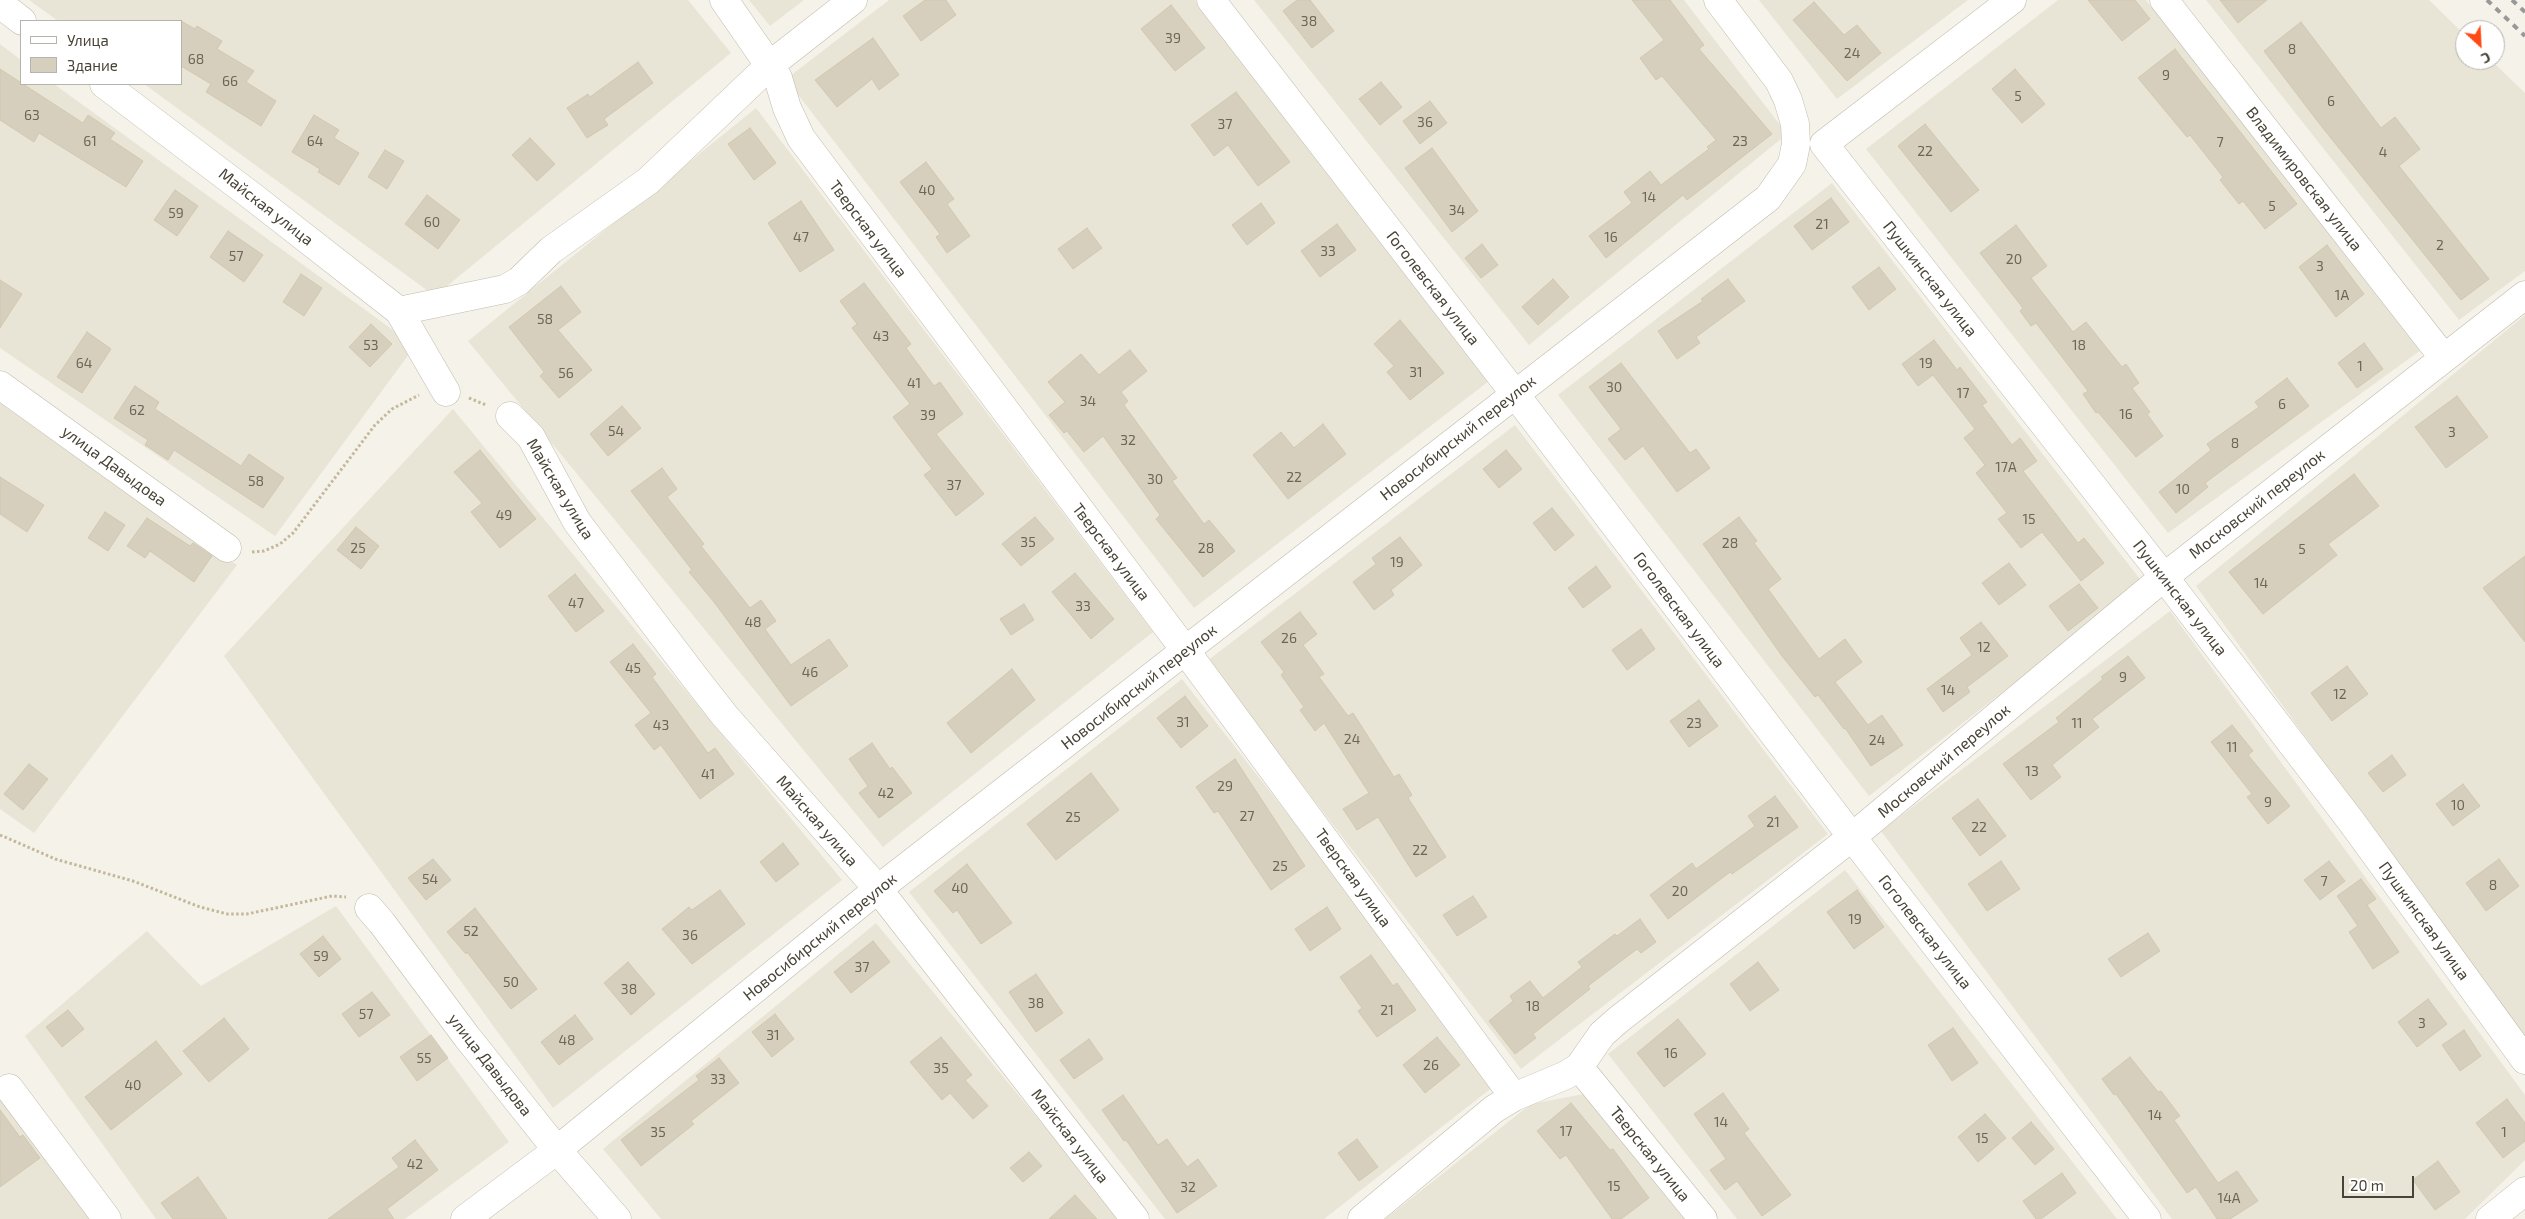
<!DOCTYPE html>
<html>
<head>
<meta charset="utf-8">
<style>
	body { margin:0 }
	#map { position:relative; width:2525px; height:1219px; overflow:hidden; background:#f5f2e9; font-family:"Exo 2",sans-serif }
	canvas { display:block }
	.legend { position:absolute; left:20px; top:20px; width:162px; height:65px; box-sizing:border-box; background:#fff; border:1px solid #b6b4af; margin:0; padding:6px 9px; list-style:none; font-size:15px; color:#494337 }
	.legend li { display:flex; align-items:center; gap:10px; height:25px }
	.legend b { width:25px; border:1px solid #b6b4af }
	.north { position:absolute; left:2455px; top:20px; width:50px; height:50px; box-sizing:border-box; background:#fff; border:1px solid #b6b4af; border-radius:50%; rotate:155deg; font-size:14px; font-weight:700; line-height:20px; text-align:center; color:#494337 }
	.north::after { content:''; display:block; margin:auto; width:18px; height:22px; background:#ff4a16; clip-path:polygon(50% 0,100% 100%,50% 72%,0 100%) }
	.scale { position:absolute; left:2342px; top:1176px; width:72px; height:22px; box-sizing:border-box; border:2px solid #494337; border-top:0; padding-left:6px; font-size:15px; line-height:18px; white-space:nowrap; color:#494337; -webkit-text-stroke:4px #fff; paint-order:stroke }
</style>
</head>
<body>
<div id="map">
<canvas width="2525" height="1219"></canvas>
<ul class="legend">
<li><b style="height:6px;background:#fff"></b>Улица</li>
<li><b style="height:14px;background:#d7cfbd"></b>Здание</li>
</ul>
<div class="north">С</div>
<div class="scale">20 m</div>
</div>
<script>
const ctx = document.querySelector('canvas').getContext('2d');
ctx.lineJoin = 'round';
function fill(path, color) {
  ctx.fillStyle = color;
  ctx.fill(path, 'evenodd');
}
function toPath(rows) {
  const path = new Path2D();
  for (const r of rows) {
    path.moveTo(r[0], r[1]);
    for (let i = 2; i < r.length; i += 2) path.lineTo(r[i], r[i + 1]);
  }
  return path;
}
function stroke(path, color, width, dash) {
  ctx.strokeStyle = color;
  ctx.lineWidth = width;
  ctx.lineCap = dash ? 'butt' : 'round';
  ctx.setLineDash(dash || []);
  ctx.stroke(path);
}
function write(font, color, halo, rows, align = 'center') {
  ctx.font = font + ' "Exo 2",sans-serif';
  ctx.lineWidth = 4.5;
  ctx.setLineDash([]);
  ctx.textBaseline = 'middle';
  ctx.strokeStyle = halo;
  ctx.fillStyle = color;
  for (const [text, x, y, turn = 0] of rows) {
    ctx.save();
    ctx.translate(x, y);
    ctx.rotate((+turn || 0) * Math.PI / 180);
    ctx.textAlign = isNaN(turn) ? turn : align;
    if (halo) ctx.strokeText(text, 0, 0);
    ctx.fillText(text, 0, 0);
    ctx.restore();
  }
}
fill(toPath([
	[29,0,688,0,731,53,435,296,144,84,181,84,181,21,58,21],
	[749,0,804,0,770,26],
	[889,0,1195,0,1489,381,1194,608,786,79],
	[1254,0,1684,0,1787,134,1529,345],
	[1759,0,1968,0,1837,99],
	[2058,0,2146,0,2421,350,2168,533,1866,149],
	[2206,0,2429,0,2465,35,2465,60,2491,60,2525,93,2525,271,2459,320],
	[0,44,21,60,21,84,54,84,415,346,275,536,0,348],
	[756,108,1153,632,883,847,468,341],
	[1832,183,2143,583,1869,796,1558,395],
	[2525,315,2525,1040,2196,586],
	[0,393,237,565,34,833,0,809],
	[453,409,842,880,553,1108,224,656],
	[1515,425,1828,834,1521,1069,1207,661],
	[2170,611,2525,1095,2525,1160,2465,1219,2172,1219,1881,831],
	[1182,679,1498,1083,1324,1219,1165,1219,909,892],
	[1845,870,2117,1219,1737,1219,1608,1054],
	[336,906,509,1142,405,1219,156,1219,25,1036,147,931,201,986],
	[876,923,1121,1219,661,1219,603,1149],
	[0,1093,93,1219,0,1219],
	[1589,1093,1690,1219,1385,1219,1531,1104]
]), '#e9e5d6');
const building = toPath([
	[925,0,946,0,956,15,921,41,903,16,925,0],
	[1297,0,1310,0,1334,31,1312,48,1283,11,1297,0],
	[1632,0,1670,0,1704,45,1699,49,1772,134,1687,200,1683,195,1606,258,1589,236,1632,203,1624,192,1650,171,1661,185,1709,149,1707,147,1716,140,1662,76,1656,80,1640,58,1664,40,1632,0],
	[2088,0,2135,0,2150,19,2122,41,2088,0],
	[2220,0,2267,0,2238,23,2220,0],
	[1814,2,1844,35,1857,25,1881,53,1847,81,1793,20,1814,2],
	[1171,5,1205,48,1175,71,1141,29,1171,5],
	[181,21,195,29,197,26,222,41,217,49,254,71,246,82,276,101,261,126,206,92,211,84,181,66,181,21],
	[2301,22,2381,128,2395,117,2420,149,2399,166,2489,279,2461,300,2322,127,2264,51,2301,22],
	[873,38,899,75,879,90,872,79,837,107,815,80,873,38],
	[2175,49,2297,204,2265,229,2243,201,2239,204,2220,180,2223,177,2190,135,2187,137,2138,78,2175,49],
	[638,62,653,83,604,119,608,125,587,138,567,108,588,94,590,97,638,62],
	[0,69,83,123,88,115,115,133,110,139,143,161,126,187,39,133,34,142,0,120,0,69],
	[2015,69,2045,104,2022,123,1992,89,2015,69],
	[1381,82,1402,107,1380,125,1359,99,1381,82],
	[1236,92,1290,162,1258,186,1228,145,1214,156,1191,125,1236,92],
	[1430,101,1447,123,1420,144,1403,121,1430,101],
	[314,115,339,130,334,138,359,153,339,185,318,172,320,169,292,152,314,115],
	[1925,124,1979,190,1951,212,1898,146,1925,124],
	[750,128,776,163,754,180,728,144,750,128],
	[530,138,555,164,537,181,512,155,530,138],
	[1432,148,1478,211,1452,232,1405,168,1432,148],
	[385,150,404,161,387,189,368,177,385,150],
	[926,162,954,199,947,204,970,236,947,253,936,237,940,234,900,182,926,162],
	[175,190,198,206,177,236,154,220,175,190],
	[427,195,460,220,438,249,405,224,427,195],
	[1831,198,1849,222,1812,250,1794,226,1831,198],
	[801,201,834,250,800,272,768,223,801,201],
	[1261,203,1275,223,1247,245,1232,225,1261,203],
	[1337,224,1356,250,1320,277,1301,251,1337,224],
	[2016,225,2047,266,2031,278,2073,332,2086,322,2122,367,2126,364,2139,383,2132,388,2150,412,2147,414,2163,436,2136,457,2098,412,2096,413,2083,394,2088,391,2036,323,2031,326,2020,311,2023,308,1980,253,2016,225],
	[1087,228,1102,248,1073,269,1058,249,1087,228],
	[228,231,263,255,244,282,210,257,228,231],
	[1482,244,1498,265,1481,278,1465,258,1482,244],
	[2327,245,2364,294,2336,317,2299,267,2327,245],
	[1879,267,1896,289,1869,310,1852,287,1879,267],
	[301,274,322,288,304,316,283,302,301,274],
	[1553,279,1569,297,1538,325,1522,307,1553,279],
	[1728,279,1745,301,1696,337,1700,343,1677,359,1658,331,1703,301,1701,299,1728,279],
	[0,280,22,294,0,328,0,280],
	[864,283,911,344,906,348,934,386,940,382,963,414,936,434,984,494,956,516,924,475,932,469,893,417,910,404,852,328,857,324,840,301,864,283],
	[561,286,581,312,558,330,592,370,559,398,540,376,544,372,509,327,561,286],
	[1400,320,1444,373,1410,400,1387,372,1394,366,1374,344,1400,320],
	[371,324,392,344,370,367,349,347,371,324],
	[87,332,111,349,82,393,57,377,87,332],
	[1934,340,1957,370,1960,367,1987,402,1982,405,2012,445,2020,438,2037,461,2023,471,2078,543,2084,538,2104,563,2081,581,2042,532,2021,548,1998,519,2007,513,1976,473,1985,465,1964,438,1975,429,1933,375,1918,386,1902,364,1934,340],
	[2364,343,2383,369,2357,388,2338,363,2364,343],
	[1130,350,1147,371,1121,392,1128,401,1124,405,1177,478,1172,481,1204,524,1209,520,1235,551,1203,577,1156,519,1160,515,1103,436,1084,452,1067,431,1064,433,1049,415,1065,402,1048,382,1081,354,1099,375,1130,350],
	[1621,363,1690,453,1696,449,1710,468,1677,492,1643,446,1625,460,1608,439,1621,429,1589,387,1621,363],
	[2287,378,2309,406,2205,483,2208,487,2176,513,2159,492,2211,450,2207,444,2259,407,2255,402,2287,378],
	[135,386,159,402,155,409,241,466,249,454,284,478,263,508,174,450,168,460,145,445,148,440,114,418,135,386],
	[2457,396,2488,437,2446,468,2415,427,2457,396],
	[622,406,641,428,608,456,590,434,622,406],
	[1323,424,1346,454,1288,499,1253,455,1281,432,1294,448,1323,424],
	[480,450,536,519,500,548,471,512,482,503,454,472,480,450],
	[1506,450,1522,469,1499,488,1483,469,1506,450],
	[662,468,677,489,667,497,704,544,701,546,750,608,761,600,776,621,765,629,791,665,829,639,848,666,791,706,714,602,689,572,692,570,631,491,662,468],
	[2354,474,2379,506,2328,544,2337,555,2263,614,2229,572,2354,474],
	[0,477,44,505,27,532,0,514,0,477],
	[1552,508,1574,535,1555,551,1533,523,1552,508],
	[105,512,125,525,108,551,88,538,105,512],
	[1035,517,1054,539,1021,566,1002,544,1035,517],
	[1739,517,1757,541,1754,543,1781,579,1768,589,1819,659,1845,639,1862,662,1835,682,1868,725,1882,715,1903,745,1871,766,1845,728,1844,729,1818,695,1815,697,1782,656,1703,544,1739,517],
	[147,518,190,546,193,543,212,556,194,582,150,551,145,558,127,546,147,518],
	[356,527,379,546,361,569,337,550,356,527],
	[1400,537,1422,565,1391,590,1394,595,1374,610,1353,582,1376,564,1372,558,1400,537],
	[2525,556,2525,642,2483,588,2525,556],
	[2009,563,2026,585,1999,605,1982,583,2009,563],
	[1596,566,1611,587,1583,608,1568,588,1596,566],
	[1075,573,1114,619,1091,639,1052,592,1075,573],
	[575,574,604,611,576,632,548,596,575,574],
	[2079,584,2098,608,2068,631,2049,606,2079,584],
	[1024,604,1034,620,1011,635,1000,619,1024,604],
	[1300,612,1317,634,1303,645,1324,674,1319,677,1348,716,1353,713,1394,777,1399,774,1412,795,1408,798,1446,857,1416,877,1378,817,1357,830,1343,809,1369,793,1324,723,1315,731,1300,710,1304,707,1281,675,1284,672,1261,642,1300,612],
	[1981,622,2008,656,1967,687,1970,692,1943,712,1927,689,1972,655,1960,638,1981,622],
	[1641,629,1655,649,1627,670,1612,650,1641,629],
	[633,644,656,674,652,677,708,753,715,748,734,774,700,799,661,745,654,750,635,725,651,713,610,662,633,644],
	[2128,656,2145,678,2092,719,2099,727,2052,765,2061,777,2031,800,2003,764,2059,722,2056,718,2103,679,2101,677,2128,656],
	[2347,666,2368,694,2332,721,2311,693,2347,666],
	[1012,669,1035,700,971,753,947,723,1012,669],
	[1185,696,1208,726,1181,748,1157,718,1185,696],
	[1699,700,1718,726,1689,747,1670,721,1699,700],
	[2232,725,2253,751,2248,755,2290,806,2268,824,2247,797,2252,794,2211,742,2232,725],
	[872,743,890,769,892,767,912,793,879,818,859,793,868,786,849,759,872,743],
	[2392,755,2406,775,2383,792,2368,773,2392,755],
	[1235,759,1305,866,1271,890,1218,811,1214,813,1196,787,1235,759],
	[29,764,48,779,23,810,4,794,29,764],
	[1091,773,1119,810,1056,860,1027,824,1091,773],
	[2463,784,2480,806,2453,826,2436,804,2463,784],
	[1775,796,1798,827,1732,874,1730,872,1668,919,1650,895,1692,863,1696,869,1755,826,1748,816,1775,796],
	[1978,799,2006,836,1980,856,1952,818,1978,799],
	[783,843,799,864,776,882,760,862,783,843],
	[433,859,451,880,426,900,408,878,433,859],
	[2499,859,2519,886,2486,911,2466,883,2499,859],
	[2001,861,2020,889,1987,911,1968,884,2001,861],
	[2329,861,2345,881,2320,900,2304,880,2329,861],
	[967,864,1012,923,981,944,957,910,953,913,934,891,967,864],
	[2361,879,2376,899,2367,905,2399,952,2373,969,2349,932,2358,926,2337,896,2361,879],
	[720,890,745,924,692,964,662,929,689,907,692,910,720,890],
	[1857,890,1884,927,1854,949,1827,912,1857,890],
	[1473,896,1487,917,1457,936,1443,915,1473,896],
	[1327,907,1341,929,1310,951,1295,929,1327,907],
	[475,908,537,989,511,1009,467,952,466,954,447,932,475,908],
	[1640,919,1656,942,1641,953,1637,949,1588,986,1590,989,1533,1034,1536,1038,1515,1054,1489,1021,1513,1001,1510,996,1530,981,1543,998,1582,967,1578,962,1615,934,1617,936,1640,919],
	[2148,933,2160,951,2121,977,2108,959,2148,933],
	[323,936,341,959,319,977,300,954,323,936],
	[873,941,890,962,851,993,834,972,873,941],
	[1371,955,1393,986,1397,983,1416,1010,1377,1037,1358,1011,1362,1008,1340,977,1371,955],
	[628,962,655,994,631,1015,604,983,628,962],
	[1758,962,1779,990,1750,1011,1730,984,1758,962],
	[1036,974,1063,1013,1036,1032,1009,992,1036,974],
	[372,992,390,1015,359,1037,342,1014,372,992],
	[2428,999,2447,1024,2417,1047,2398,1022,2428,999],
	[68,1010,84,1029,62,1047,46,1027,68,1010],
	[775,1014,794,1039,772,1057,752,1032,775,1014],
	[575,1015,593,1039,559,1065,541,1042,575,1015],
	[224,1018,249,1049,209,1082,183,1051,224,1018],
	[1678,1019,1706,1054,1664,1087,1637,1053,1678,1019],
	[1953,1028,1978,1063,1952,1081,1928,1045,1953,1028],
	[2464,1030,2481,1056,2460,1071,2442,1045,2464,1030],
	[431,1035,448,1058,417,1081,400,1057,431,1035],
	[941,1037,972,1075,965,1080,988,1106,973,1119,950,1093,942,1100,910,1062,941,1037],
	[1437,1037,1460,1065,1425,1093,1403,1065,1437,1037],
	[1089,1039,1103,1059,1074,1079,1060,1060,1089,1039],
	[156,1041,182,1074,111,1130,85,1097,156,1041],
	[2130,1057,2158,1092,2161,1091,2180,1116,2174,1120,2218,1183,2237,1171,2258,1201,2230,1219,2217,1219,2196,1187,2187,1193,2116,1094,2114,1095,2102,1079,2130,1057],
	[719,1058,739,1083,691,1121,694,1124,641,1166,621,1140,699,1080,696,1076,719,1058],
	[1723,1093,1749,1129,1744,1133,1791,1195,1762,1216,1737,1181,1725,1190,1710,1170,1726,1159,1694,1114,1723,1093],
	[1123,1095,1158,1145,1167,1139,1187,1167,1198,1159,1217,1186,1177,1213,1126,1140,1124,1141,1102,1110,1123,1095],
	[2507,1099,2525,1123,2525,1141,2503,1158,2476,1123,2507,1099],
	[1571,1103,1610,1150,1613,1149,1649,1198,1621,1219,1612,1219,1566,1155,1560,1159,1537,1131,1571,1103],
	[0,1110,20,1137,23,1135,40,1158,0,1187,0,1110],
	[1985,1114,2006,1138,1978,1162,1958,1137,1985,1114],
	[2031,1122,2054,1149,2035,1165,2012,1138,2031,1122],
	[1357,1139,1378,1167,1359,1181,1338,1153,1357,1139],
	[415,1140,438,1170,387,1209,394,1219,328,1219,399,1167,392,1158,415,1140],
	[1029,1152,1042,1166,1023,1182,1010,1168,1029,1152],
	[2438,1161,2460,1192,2435,1210,2413,1180,2438,1161],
	[2062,1173,2076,1193,2041,1219,2036,1219,2023,1201,2062,1173],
	[198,1177,227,1219,173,1219,161,1203,198,1177],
	[1075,1195,1097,1219,1049,1219,1075,1195]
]);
fill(building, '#d7cfbd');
stroke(building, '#d2c8b0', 1);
const minor = toPath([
	[724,0,778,78,787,108,801,138,1185,650,1514,1097],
	[1211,0,1515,394,1852,837,2147,1219],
	[2164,0,2444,358],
	[0,4,22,21],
	[104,84,253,197,399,311,446,392],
	[1824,144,2164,577,2351,821,2525,1060],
	[1824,144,2012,0],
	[399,311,505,289,519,281,551,250,648,181,770,65,853,0],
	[0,385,227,548],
	[510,416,531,437,577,522,696,679,725,716,878,889,1135,1219],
	[369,908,382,923,467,1037,557,1150,617,1219],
	[1579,1067,1703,1219],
	[9,1088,107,1219],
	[465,1219,557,1150,878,889,1768,198,1792,164,1796,144,1795,124,1788,100,1779,81,1718,0],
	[1362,1219,1494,1109,1514,1097,1566,1075,1579,1067,1602,1034,1618,1020,1852,837,2164,577,2525,295],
	[2490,1219,2525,1191]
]);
stroke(minor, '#c1bbab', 29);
stroke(toPath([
	[469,398,486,405],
	[252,552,264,551,280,544,293,533,375,425,392,409,419,395],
	[0,835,55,859,133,881,200,907,227,914,247,914,332,896,346,897]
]), '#c4b89b', 3, [2.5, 2.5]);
stroke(minor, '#fff', 28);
stroke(toPath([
	[2487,0,2525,36],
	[2512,0,2525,12]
]), '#989898', 4, [6, 6]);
write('14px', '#6c6658', null, [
	["38",1309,21],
	["39",1173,38],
	["8",2292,49],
	["24",1852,53],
	["68",196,59],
	["9",2166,75],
	["66",230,81],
	["5",2018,96],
	["6",2331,101],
	["63",32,115],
	["36",1425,122],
	["37",1225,124],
	["61",90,141],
	["64",315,141],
	["23",1740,141],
	["7",2220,142],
	["22",1925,151],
	["4",2383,152],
	["40",927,190],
	["14",1649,197],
	["5",2272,206],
	["34",1457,210],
	["59",176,213],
	["60",432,222],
	["21",1822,224],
	["47",801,237],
	["16",1611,237],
	["2",2440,245],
	["33",1328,251],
	["57",236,256],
	["20",2014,259],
	["3",2320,266],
	["1А",2342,295],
	["58",545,319],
	["43",881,336],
	["53",371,345],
	["18",2079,345],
	["64",84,363],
	["19",1926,363],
	["1",2360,366],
	["31",1416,372],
	["56",566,373],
	["41",914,383],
	["30",1614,387],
	["17",1963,393],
	["34",1088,401],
	["6",2282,404],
	["62",137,410],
	["16",2126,414],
	["39",928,415],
	["54",616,431],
	["3",2452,432],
	["32",1128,440],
	["8",2235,443],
	["17А",2006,467],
	["22",1294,477],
	["30",1155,479],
	["58",256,481],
	["37",954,485],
	["10",2183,489],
	["49",504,515],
	["15",2029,519],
	["35",1028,542],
	["28",1730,543],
	["25",358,548],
	["28",1206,548],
	["5",2302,549],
	["19",1397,562],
	["14",2261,583],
	["47",576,603],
	["33",1083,606],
	["48",753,622],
	["26",1289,638],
	["12",1984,647],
	["45",633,668],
	["46",810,672],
	["9",2123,677],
	["14",1948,690],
	["12",2340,694],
	["31",1183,722],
	["23",1694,723],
	["11",2077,723],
	["43",661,725],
	["24",1352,739],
	["24",1877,740],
	["11",2232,747],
	["13",2032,771],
	["41",708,774],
	["29",1225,786],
	["42",886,793],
	["9",2268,802],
	["10",2458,805],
	["27",1247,816],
	["25",1073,817],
	["21",1773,822],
	["22",1979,827],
	["22",1420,850],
	["25",1280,866],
	["54",430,879],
	["7",2324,881],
	["8",2493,885],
	["40",960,888],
	["20",1680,891],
	["19",1855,919],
	["52",471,931],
	["36",690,935],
	["59",321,956],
	["37",862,967],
	["50",511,982],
	["38",629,989],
	["38",1036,1003],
	["18",1533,1006],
	["21",1387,1010],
	["57",366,1014],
	["3",2422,1023],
	["31",773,1035],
	["48",567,1040],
	["16",1671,1053],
	["55",424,1058],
	["26",1431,1065],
	["35",941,1068],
	["33",718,1079],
	["40",133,1085],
	["14",2155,1115],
	["14",1721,1122],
	["17",1566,1131],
	["35",658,1132],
	["1",2504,1132],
	["15",1982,1138],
	["42",415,1164],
	["15",1614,1186],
	["32",1188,1187],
	["14А",2229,1198]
]);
write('16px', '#494337', '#fff', [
	["Владимировская улица",2304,179,52],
	["Майская улица",266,207,38],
	["Тверская улица",868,229,53],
	["Пушкинская улица",1930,279,52],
	["Гоголевская улица",1433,288,52],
	["Новосибирский переулок",1458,438,-38],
	["улица Давыдова",114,466,36],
	["Майская улица",560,489,59],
	["Московский переулок",2257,504,-38],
	["Тверская улица",1111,552,53],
	["Пушкинская улица",2180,598,52],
	["Гоголевская улица",1679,610,53],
	["Новосибирский переулок",1139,687,-38],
	["Московский переулок",1944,761,-40],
	["Майская улица",817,821,49],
	["Тверская улица",1353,878,54],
	["Пушкинская улица",2424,921,54],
	["Гоголевская улица",1925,932,52],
	["Новосибирский переулок",820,937,-39],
	["улица Давыдова",490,1065,52],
	["Майская улица",1070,1136,52],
	["Тверская улица",1650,1154,51]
]);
</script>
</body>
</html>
